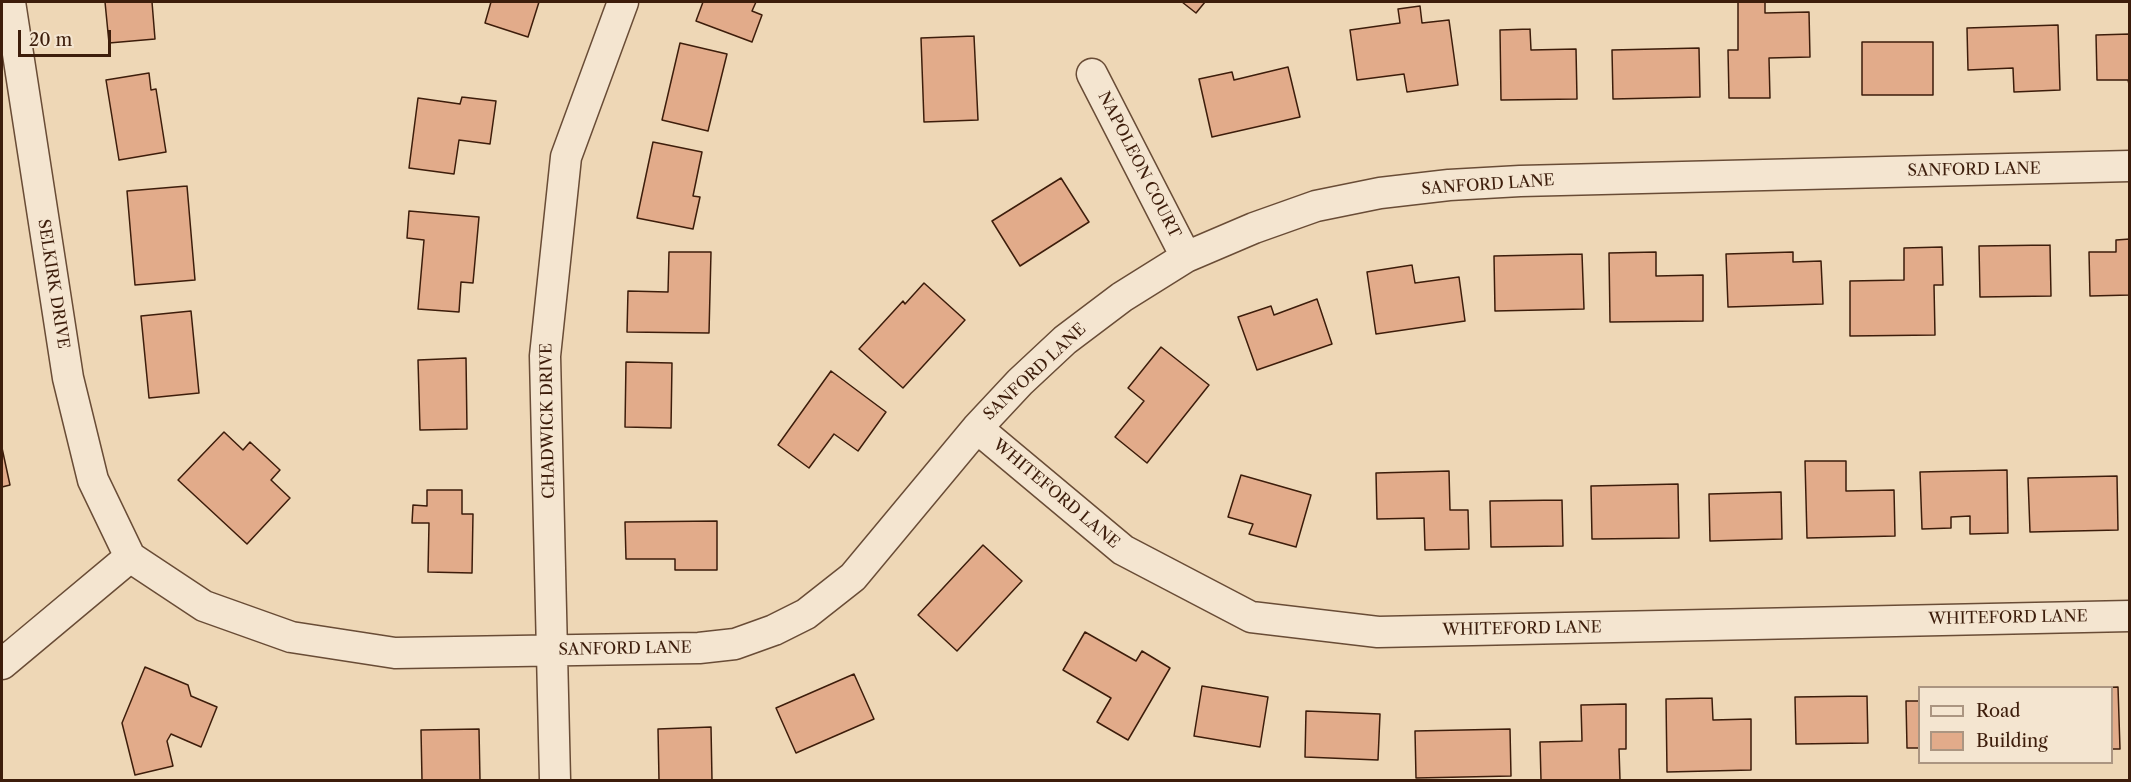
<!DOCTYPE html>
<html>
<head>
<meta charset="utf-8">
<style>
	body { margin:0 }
	#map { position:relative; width:2131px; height:782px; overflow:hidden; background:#eed7b6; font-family:"Libre Caslon Text",serif }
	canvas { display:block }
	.frame { position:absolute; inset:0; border:3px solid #3d1d0b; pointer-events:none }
	.legend { position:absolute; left:1918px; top:686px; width:195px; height:78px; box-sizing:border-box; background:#f4e5d0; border:2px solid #ab9581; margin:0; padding:8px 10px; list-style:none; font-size:18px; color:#3d1d0b }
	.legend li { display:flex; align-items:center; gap:12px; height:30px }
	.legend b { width:30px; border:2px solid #ab9581 }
	.scale { position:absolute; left:18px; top:30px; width:93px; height:27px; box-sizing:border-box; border:3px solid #3d1d0b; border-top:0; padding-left:8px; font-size:18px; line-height:21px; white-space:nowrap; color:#3d1d0b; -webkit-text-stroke:4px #f4e5d0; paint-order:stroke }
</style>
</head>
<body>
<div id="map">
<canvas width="2131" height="782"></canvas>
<div class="frame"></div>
<ul class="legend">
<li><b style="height:8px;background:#f4e5d0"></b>Road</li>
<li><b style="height:16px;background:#e2ab8a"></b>Building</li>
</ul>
<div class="scale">20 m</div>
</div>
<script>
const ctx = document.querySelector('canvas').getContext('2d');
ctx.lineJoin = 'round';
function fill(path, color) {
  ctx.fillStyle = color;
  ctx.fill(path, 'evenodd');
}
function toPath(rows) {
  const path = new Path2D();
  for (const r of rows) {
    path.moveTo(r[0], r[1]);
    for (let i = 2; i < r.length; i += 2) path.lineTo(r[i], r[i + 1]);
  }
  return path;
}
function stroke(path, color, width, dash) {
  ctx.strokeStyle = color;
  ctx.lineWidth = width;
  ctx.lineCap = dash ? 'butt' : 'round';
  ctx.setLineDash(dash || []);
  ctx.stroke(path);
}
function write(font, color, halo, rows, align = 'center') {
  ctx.font = font + ' "Libre Caslon Text",serif';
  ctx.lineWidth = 5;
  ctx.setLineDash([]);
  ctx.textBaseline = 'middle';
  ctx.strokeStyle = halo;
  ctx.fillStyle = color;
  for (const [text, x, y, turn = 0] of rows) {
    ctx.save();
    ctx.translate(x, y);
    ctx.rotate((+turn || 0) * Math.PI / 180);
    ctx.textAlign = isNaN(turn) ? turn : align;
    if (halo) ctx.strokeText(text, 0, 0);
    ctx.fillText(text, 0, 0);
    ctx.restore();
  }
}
const building = toPath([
	[105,2,152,2,155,39,109,43,105,2],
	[491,2,539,2,528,37,485,23,491,2],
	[703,2,756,2,752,11,762,15,752,42,696,21,703,2],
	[1182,2,1205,2,1196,13,1182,2],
	[1738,2,1765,2,1765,13,1809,12,1810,57,1769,58,1770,98,1729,98,1728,50,1738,50,1738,2],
	[1420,6,1422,23,1449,20,1458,85,1407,92,1404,74,1357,80,1350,30,1400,23,1398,9,1420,6],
	[2058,25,2060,90,2014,92,2013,68,1968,70,1967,28,2058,25],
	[1530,29,1531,50,1576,49,1577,99,1501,100,1500,30,1530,29],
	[2130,34,2130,88,2128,80,2097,80,2096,35,2130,34],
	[974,36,978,120,924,122,921,38,974,36],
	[1862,42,1933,42,1933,95,1862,95,1862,42],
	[680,43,727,54,708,131,662,120,680,43],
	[1699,48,1700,97,1613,99,1612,50,1699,48],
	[1288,67,1300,117,1212,137,1199,79,1232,72,1234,80,1288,67],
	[149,73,151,90,156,89,166,152,119,160,106,80,149,73],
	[462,97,496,101,490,144,459,140,454,174,409,168,418,98,460,104,462,97],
	[653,142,702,152,693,196,700,197,693,229,637,218,653,142],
	[1061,178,1089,222,1020,266,992,221,1061,178],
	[187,186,195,280,135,285,127,191,187,186],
	[409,211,479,217,473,283,461,282,459,312,418,309,424,240,407,238,409,211],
	[2130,239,2130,295,2090,296,2089,252,2116,252,2116,240,2130,239],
	[2050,245,2051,296,1980,297,1979,246,2050,245],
	[1942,247,1943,285,1934,285,1935,335,1850,336,1850,281,1904,280,1904,248,1942,247],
	[669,252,711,252,709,333,627,332,628,291,668,292,669,252],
	[1656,252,1656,276,1703,275,1703,321,1610,322,1609,253,1656,252],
	[1793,252,1793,262,1821,261,1823,304,1728,307,1726,254,1793,252],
	[1582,254,1584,309,1495,311,1494,256,1582,254],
	[1412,265,1415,283,1459,277,1465,321,1376,334,1367,272,1412,265],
	[924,283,965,320,903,388,859,349,903,301,905,304,924,283],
	[1317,299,1332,344,1257,370,1238,317,1271,306,1274,315,1317,299],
	[191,311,199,393,149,398,141,316,191,311],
	[1161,347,1209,385,1147,463,1115,437,1144,401,1128,388,1161,347],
	[466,358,467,429,420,430,418,360,466,358],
	[626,362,672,363,671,428,625,427,626,362],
	[831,371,886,412,858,451,834,434,809,468,778,445,831,371],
	[224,432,243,450,250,442,280,470,271,480,290,498,247,544,178,480,224,432],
	[2,448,10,485,2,487,2,448],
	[1805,461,1846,461,1846,491,1894,490,1895,536,1807,538,1805,461],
	[2007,470,2008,533,1970,534,1970,516,1951,517,1951,528,1922,529,1920,472,2007,470],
	[1449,471,1450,510,1468,510,1469,549,1425,550,1424,518,1377,519,1376,473,1449,471],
	[1241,475,1311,495,1296,547,1249,534,1253,524,1228,517,1241,475],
	[2117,476,2118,530,2030,532,2028,478,2117,476],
	[1678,484,1679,538,1592,539,1591,486,1678,484],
	[427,490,462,490,462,514,473,514,472,573,428,572,429,523,412,523,413,505,427,506,427,490],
	[1781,492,1782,539,1710,541,1709,494,1781,492],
	[1562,500,1563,546,1491,547,1490,501,1562,500],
	[717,521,717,570,675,570,675,559,626,559,625,522,717,521],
	[983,545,1022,581,957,651,918,615,983,545],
	[1085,632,1136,661,1142,651,1170,668,1128,740,1097,722,1111,698,1063,670,1085,632],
	[145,667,188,685,191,696,217,707,201,747,171,734,167,741,173,766,135,775,122,723,145,667],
	[854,674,874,719,796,753,776,708,854,674],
	[1202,686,1268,697,1260,747,1194,736,1202,686],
	[2118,687,2120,749,2112,749,2112,688,2090,688,2118,687],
	[1867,696,1868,743,1796,744,1795,697,1867,696],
	[1712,698,1713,720,1751,719,1751,770,1667,772,1666,699,1712,698],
	[1906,701,1920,701,1920,748,1907,748,1906,701],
	[1626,704,1626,749,1619,749,1620,780,1541,780,1540,742,1582,741,1581,705,1626,704],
	[1306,711,1380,714,1378,760,1305,757,1306,711],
	[711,727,712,780,659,780,658,729,711,727],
	[479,729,480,780,422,780,421,730,479,729],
	[1510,729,1511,776,1416,778,1415,731,1510,729]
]);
fill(building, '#e2ab8a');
stroke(building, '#3d1d0b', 1.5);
const street = toPath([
	[10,2,68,378,93,480,130,557],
	[1092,74,1186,257],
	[977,428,1123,550,1251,617,1378,632,2130,616],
	[130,557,204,606,291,637,395,653,699,648,735,644,774,630,806,614,853,577,977,428,1020,382,1065,340,1122,297,1186,257,1254,228,1316,206,1380,193,1449,185,1520,181,2130,166],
	[2,664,130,557],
	[555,780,545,356,566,157,623,2]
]);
stroke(street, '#694c36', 33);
stroke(street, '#f4e5d0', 30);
write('16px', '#3d1d0b', '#f4e5d0', [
	["NAPOLEON COURT",1139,165,63],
	["SANFORD LANE",1974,170,-1],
	["SANFORD LANE",1488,185,-4],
	["SELKIRK DRIVE",53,284,81],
	["SANFORD LANE",1035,372,-43],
	["CHADWICK DRIVE",548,421,-91],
	["WHITEFORD LANE",1056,494,40],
	["WHITEFORD LANE",2008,618,-1],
	["WHITEFORD LANE",1522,629,-1],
	["SANFORD LANE",625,649,-1]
]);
</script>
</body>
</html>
